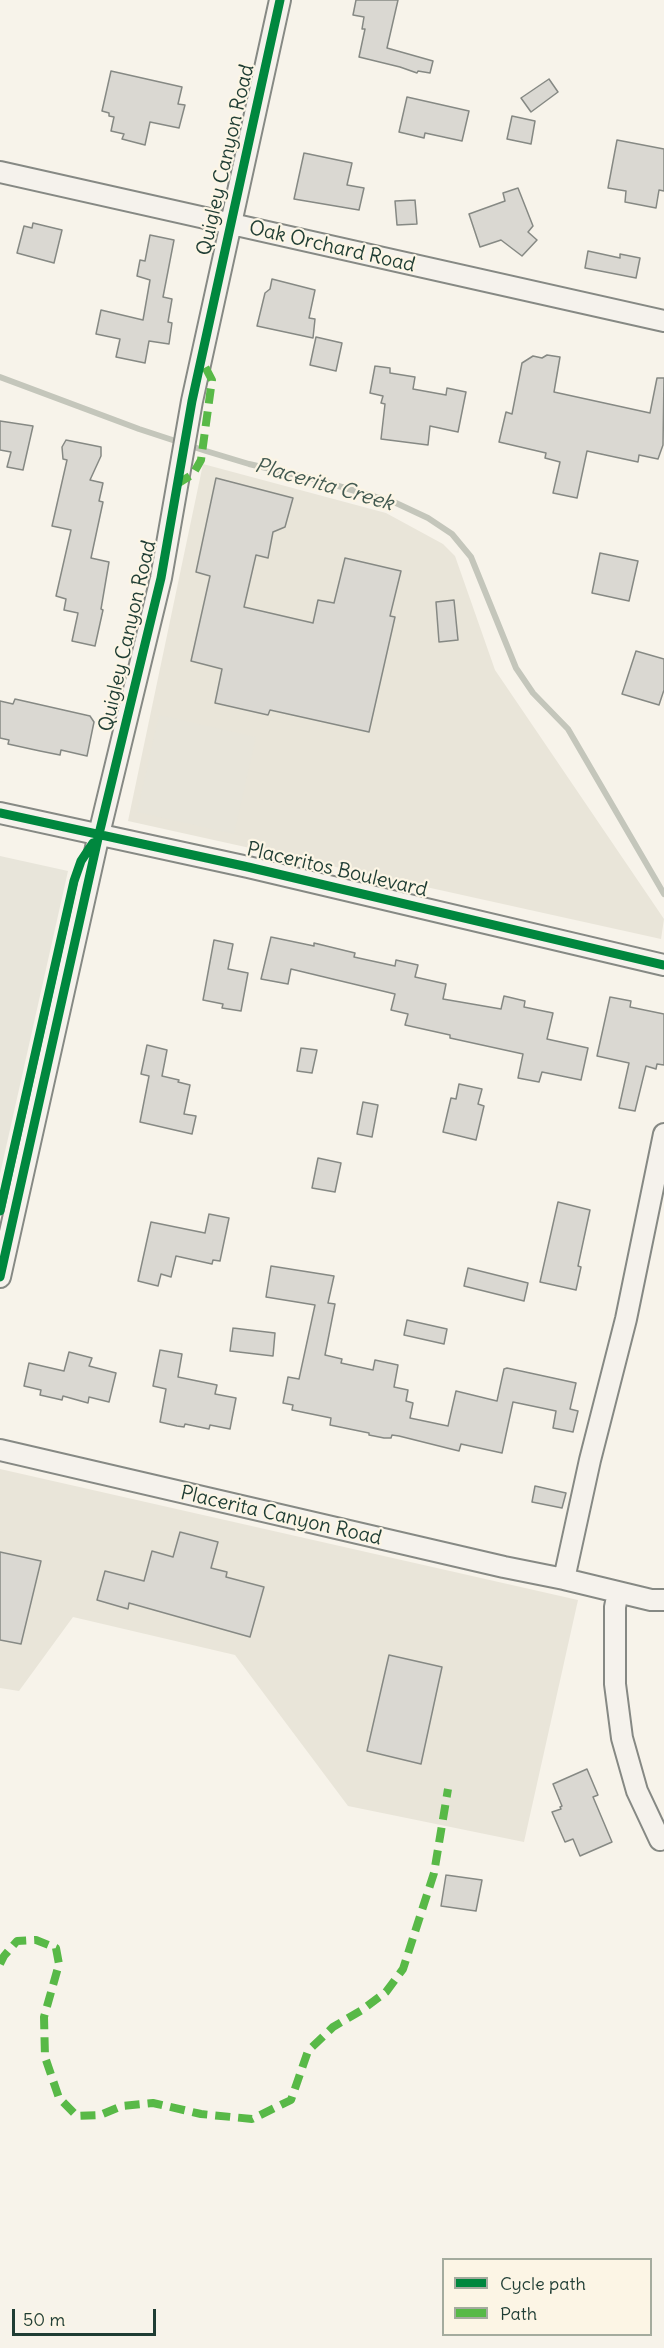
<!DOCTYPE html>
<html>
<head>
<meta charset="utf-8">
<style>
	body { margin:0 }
	#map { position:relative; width:664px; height:2348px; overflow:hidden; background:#f7f3ea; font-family:Delius,sans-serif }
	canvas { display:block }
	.legend { position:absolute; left:442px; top:2258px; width:210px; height:78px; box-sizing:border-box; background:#fcf5e5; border:2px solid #a4ab9e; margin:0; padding:8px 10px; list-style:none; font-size:18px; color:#1f3d34 }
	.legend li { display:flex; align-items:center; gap:12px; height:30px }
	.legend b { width:30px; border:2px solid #a4ab9e }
	.scale { position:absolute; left:12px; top:2309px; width:144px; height:27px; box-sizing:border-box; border:3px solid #1f3d34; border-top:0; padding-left:8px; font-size:18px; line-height:21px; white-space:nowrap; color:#1f3d34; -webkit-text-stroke:4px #fcf5e5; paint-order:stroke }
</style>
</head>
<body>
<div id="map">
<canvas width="664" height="2348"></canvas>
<ul class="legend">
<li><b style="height:8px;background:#00873e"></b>Cycle path</li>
<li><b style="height:8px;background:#58b947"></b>Path</li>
</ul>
<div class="scale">50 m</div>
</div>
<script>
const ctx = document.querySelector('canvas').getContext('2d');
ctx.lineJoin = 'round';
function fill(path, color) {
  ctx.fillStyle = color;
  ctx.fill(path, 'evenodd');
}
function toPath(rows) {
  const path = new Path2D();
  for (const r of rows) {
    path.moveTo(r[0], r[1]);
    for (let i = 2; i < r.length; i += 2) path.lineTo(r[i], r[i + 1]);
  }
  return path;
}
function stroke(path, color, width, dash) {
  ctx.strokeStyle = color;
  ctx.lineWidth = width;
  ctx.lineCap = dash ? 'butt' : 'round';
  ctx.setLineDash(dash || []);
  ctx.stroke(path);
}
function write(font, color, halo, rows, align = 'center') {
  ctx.font = font + ' Delius,sans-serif';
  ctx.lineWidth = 4.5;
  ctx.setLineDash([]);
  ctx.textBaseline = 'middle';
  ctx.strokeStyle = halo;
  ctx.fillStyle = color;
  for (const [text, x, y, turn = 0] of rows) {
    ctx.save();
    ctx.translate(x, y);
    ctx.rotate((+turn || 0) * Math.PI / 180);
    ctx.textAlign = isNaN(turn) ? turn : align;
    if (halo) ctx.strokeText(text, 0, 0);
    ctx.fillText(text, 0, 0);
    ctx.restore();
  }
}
fill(toPath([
	[203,464,386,513,443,544,455,556,495,670,664,919,661,939,128,821],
	[0,1469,578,1600,524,1842,348,1806,235,1655,73,1617,19,1691,0,1688]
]), '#e9e5d9');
fill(toPath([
	[159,715,256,737,234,834,137,812],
	[0,856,68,871,0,1174]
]), '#e8e5da');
stroke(toPath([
	[0,377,139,429,206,451,249,464,318,480,396,503,428,518,452,534,471,557,516,668,533,693,568,729,664,894]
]), '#c4c6bb', 6);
const building = toPath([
	[356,0,398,0,387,48,433,61,430,73,418,71,417,73,400,67,359,57,365,29,362,29,364,17,353,15,356,0],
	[111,71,182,87,178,104,185,105,179,128,150,122,145,145,122,139,124,134,111,131,114,117,109,116,109,113,102,111,111,71],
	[549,79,558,92,531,112,521,98,549,79],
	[407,97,469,111,462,141,425,133,424,138,399,132,407,97],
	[512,116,535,121,531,144,507,139,512,116],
	[617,140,664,149,664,191,659,190,656,208,625,202,626,191,608,188,617,140],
	[304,153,352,163,347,185,364,188,359,210,294,199,304,153],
	[518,188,533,226,528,232,537,240,522,256,501,240,480,247,469,214,505,201,503,193,518,188],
	[415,200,417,224,397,225,395,201,415,200],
	[33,223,62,230,54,263,17,253,24,226,32,228,33,223],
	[150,235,174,240,163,297,172,299,168,322,172,323,169,344,149,341,145,363,116,357,120,339,96,334,101,310,143,320,150,280,137,276,140,260,145,261,150,235],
	[588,251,620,258,620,254,640,258,636,278,585,268,588,251],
	[272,279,315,290,309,318,315,319,313,338,257,326,265,293,270,289,272,279],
	[316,337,342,343,336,371,310,365,316,337],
	[547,355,560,357,554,392,650,413,657,378,664,378,663,445,658,459,639,455,638,462,587,451,577,498,553,493,560,462,545,458,546,453,499,442,506,412,512,414,522,363,533,356,542,358,547,355],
	[375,366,390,368,390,373,415,377,413,389,446,395,447,388,466,392,458,432,430,426,428,445,381,439,385,404,381,403,383,396,370,393,375,366],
	[0,421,33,426,23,470,7,467,11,452,0,450,0,421],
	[66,440,101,447,101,456,90,480,103,483,99,501,103,502,91,558,109,562,101,609,103,610,95,646,72,641,78,613,64,610,66,599,56,596,71,530,52,526,67,460,63,459,62,447,66,440],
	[216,478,293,498,285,527,273,532,268,558,256,555,244,607,313,623,318,600,334,603,345,558,401,571,390,616,395,617,369,732,270,710,268,715,215,703,222,669,191,661,210,576,196,572,216,478],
	[600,553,638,561,629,601,592,593,600,553],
	[454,600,458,640,439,642,436,602,454,600],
	[636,651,664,659,664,690,659,705,622,694,636,651],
	[15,699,90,716,94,722,87,756,61,750,60,755,40,751,8,744,9,740,0,738,0,701,13,704,15,699],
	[271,937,314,946,314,943,355,953,354,957,395,966,396,960,418,965,415,977,446,984,443,999,501,1009,504,996,525,1001,524,1007,553,1013,547,1039,588,1048,581,1080,542,1072,539,1082,518,1078,523,1054,450,1038,450,1035,405,1025,408,1014,391,1010,395,994,291,969,288,984,261,979,271,937],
	[214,940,233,944,228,969,248,973,241,1011,222,1008,223,1004,203,1000,214,940],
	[610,997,631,1001,630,1007,664,1014,664,1065,657,1064,656,1069,646,1066,635,1111,619,1108,629,1063,597,1056,610,997],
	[147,1045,167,1050,162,1076,179,1080,178,1082,190,1085,184,1114,196,1116,192,1134,140,1122,149,1076,141,1074,147,1045],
	[301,1048,317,1050,312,1073,297,1071,301,1048],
	[459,1084,482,1089,478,1104,484,1106,476,1140,443,1132,451,1098,456,1099,459,1084],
	[363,1102,378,1105,372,1137,357,1134,363,1102],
	[318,1158,341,1163,335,1192,312,1188,318,1158],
	[558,1202,590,1210,578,1266,581,1267,576,1290,540,1282,558,1202],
	[209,1214,229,1218,220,1261,213,1260,212,1264,176,1256,171,1277,161,1274,158,1286,138,1281,151,1222,205,1233,209,1214],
	[271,1266,334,1276,328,1303,335,1304,325,1355,342,1359,341,1363,373,1370,375,1360,398,1365,394,1387,408,1390,406,1401,413,1403,410,1418,448,1426,456,1391,497,1401,504,1369,507,1368,576,1383,570,1409,578,1411,573,1432,553,1428,556,1411,513,1402,502,1453,461,1444,459,1451,399,1436,392,1435,391,1438,384,1438,369,1435,369,1433,330,1425,331,1418,292,1410,293,1405,283,1403,288,1377,299,1379,315,1305,266,1297,271,1266],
	[468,1268,528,1283,524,1301,464,1286,468,1268],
	[407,1320,447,1329,444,1344,404,1335,407,1320],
	[233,1328,275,1333,273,1356,230,1351,233,1328],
	[160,1350,182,1354,178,1377,217,1385,215,1394,236,1398,230,1429,210,1425,209,1429,185,1424,184,1427,177,1426,160,1422,166,1389,153,1386,160,1350],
	[69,1352,92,1358,89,1366,116,1373,109,1402,89,1397,88,1403,63,1396,62,1400,40,1395,41,1390,24,1386,29,1363,64,1371,69,1352],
	[535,1486,566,1493,562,1508,532,1502,535,1486],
	[180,1532,218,1542,211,1568,227,1572,226,1577,264,1587,250,1637,129,1603,128,1609,97,1600,105,1571,144,1581,152,1551,173,1557,180,1532],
	[0,1552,41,1561,21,1644,0,1640,0,1552],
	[389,1655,442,1667,421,1764,367,1751,389,1655],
	[587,1769,598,1795,593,1797,612,1842,580,1856,573,1839,565,1842,552,1812,561,1809,560,1807,562,1806,553,1784,587,1769],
	[446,1875,482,1880,476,1911,441,1906,446,1875]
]);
fill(building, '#dad8d2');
stroke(building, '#868984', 1.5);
const minor = toPath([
	[0,172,664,321],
	[0,813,248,867,664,965],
	[0,1277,99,834,161,578,192,401,280,0],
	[0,1450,504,1567,564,1579,651,1600,664,1600],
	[564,1579,590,1460,626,1319,664,1134],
	[618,1592,615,1607,615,1684,622,1738,637,1791,660,1840]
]);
stroke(minor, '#868984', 24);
stroke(minor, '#f5f2ec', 20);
stroke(toPath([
	[177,484,193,474,201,460,212,380,201,359],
	[0,1964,4,1956,17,1941,36,1940,56,1948,59,1964,44,2017,45,2057,59,2098,77,2116,100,2115,122,2106,153,2103,201,2114,252,2119,291,2100,308,2051,333,2027,362,2010,386,1992,403,1969,434,1873,448,1789]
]), '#58b947', 8, [15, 8]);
stroke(toPath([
	[0,813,248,867,664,965],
	[0,1211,74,881,81,861,93,843],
	[0,1277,99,834,161,578,192,401,280,0]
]), '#00873e', 9);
write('20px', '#1f3d34', '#fcf5e5', [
	["Quigley Canyon Road",226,160,-77],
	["Oak Orchard Road",332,247,13],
	["Quigley Canyon Road",128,636,-77],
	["Placeritos Boulevard",337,870,13],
	["Placerita Canyon Road",281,1516,13]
]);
write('italic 21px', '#435a51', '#fcf5e5', [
	["Placerita Creek",324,485,16]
]);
</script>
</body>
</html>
